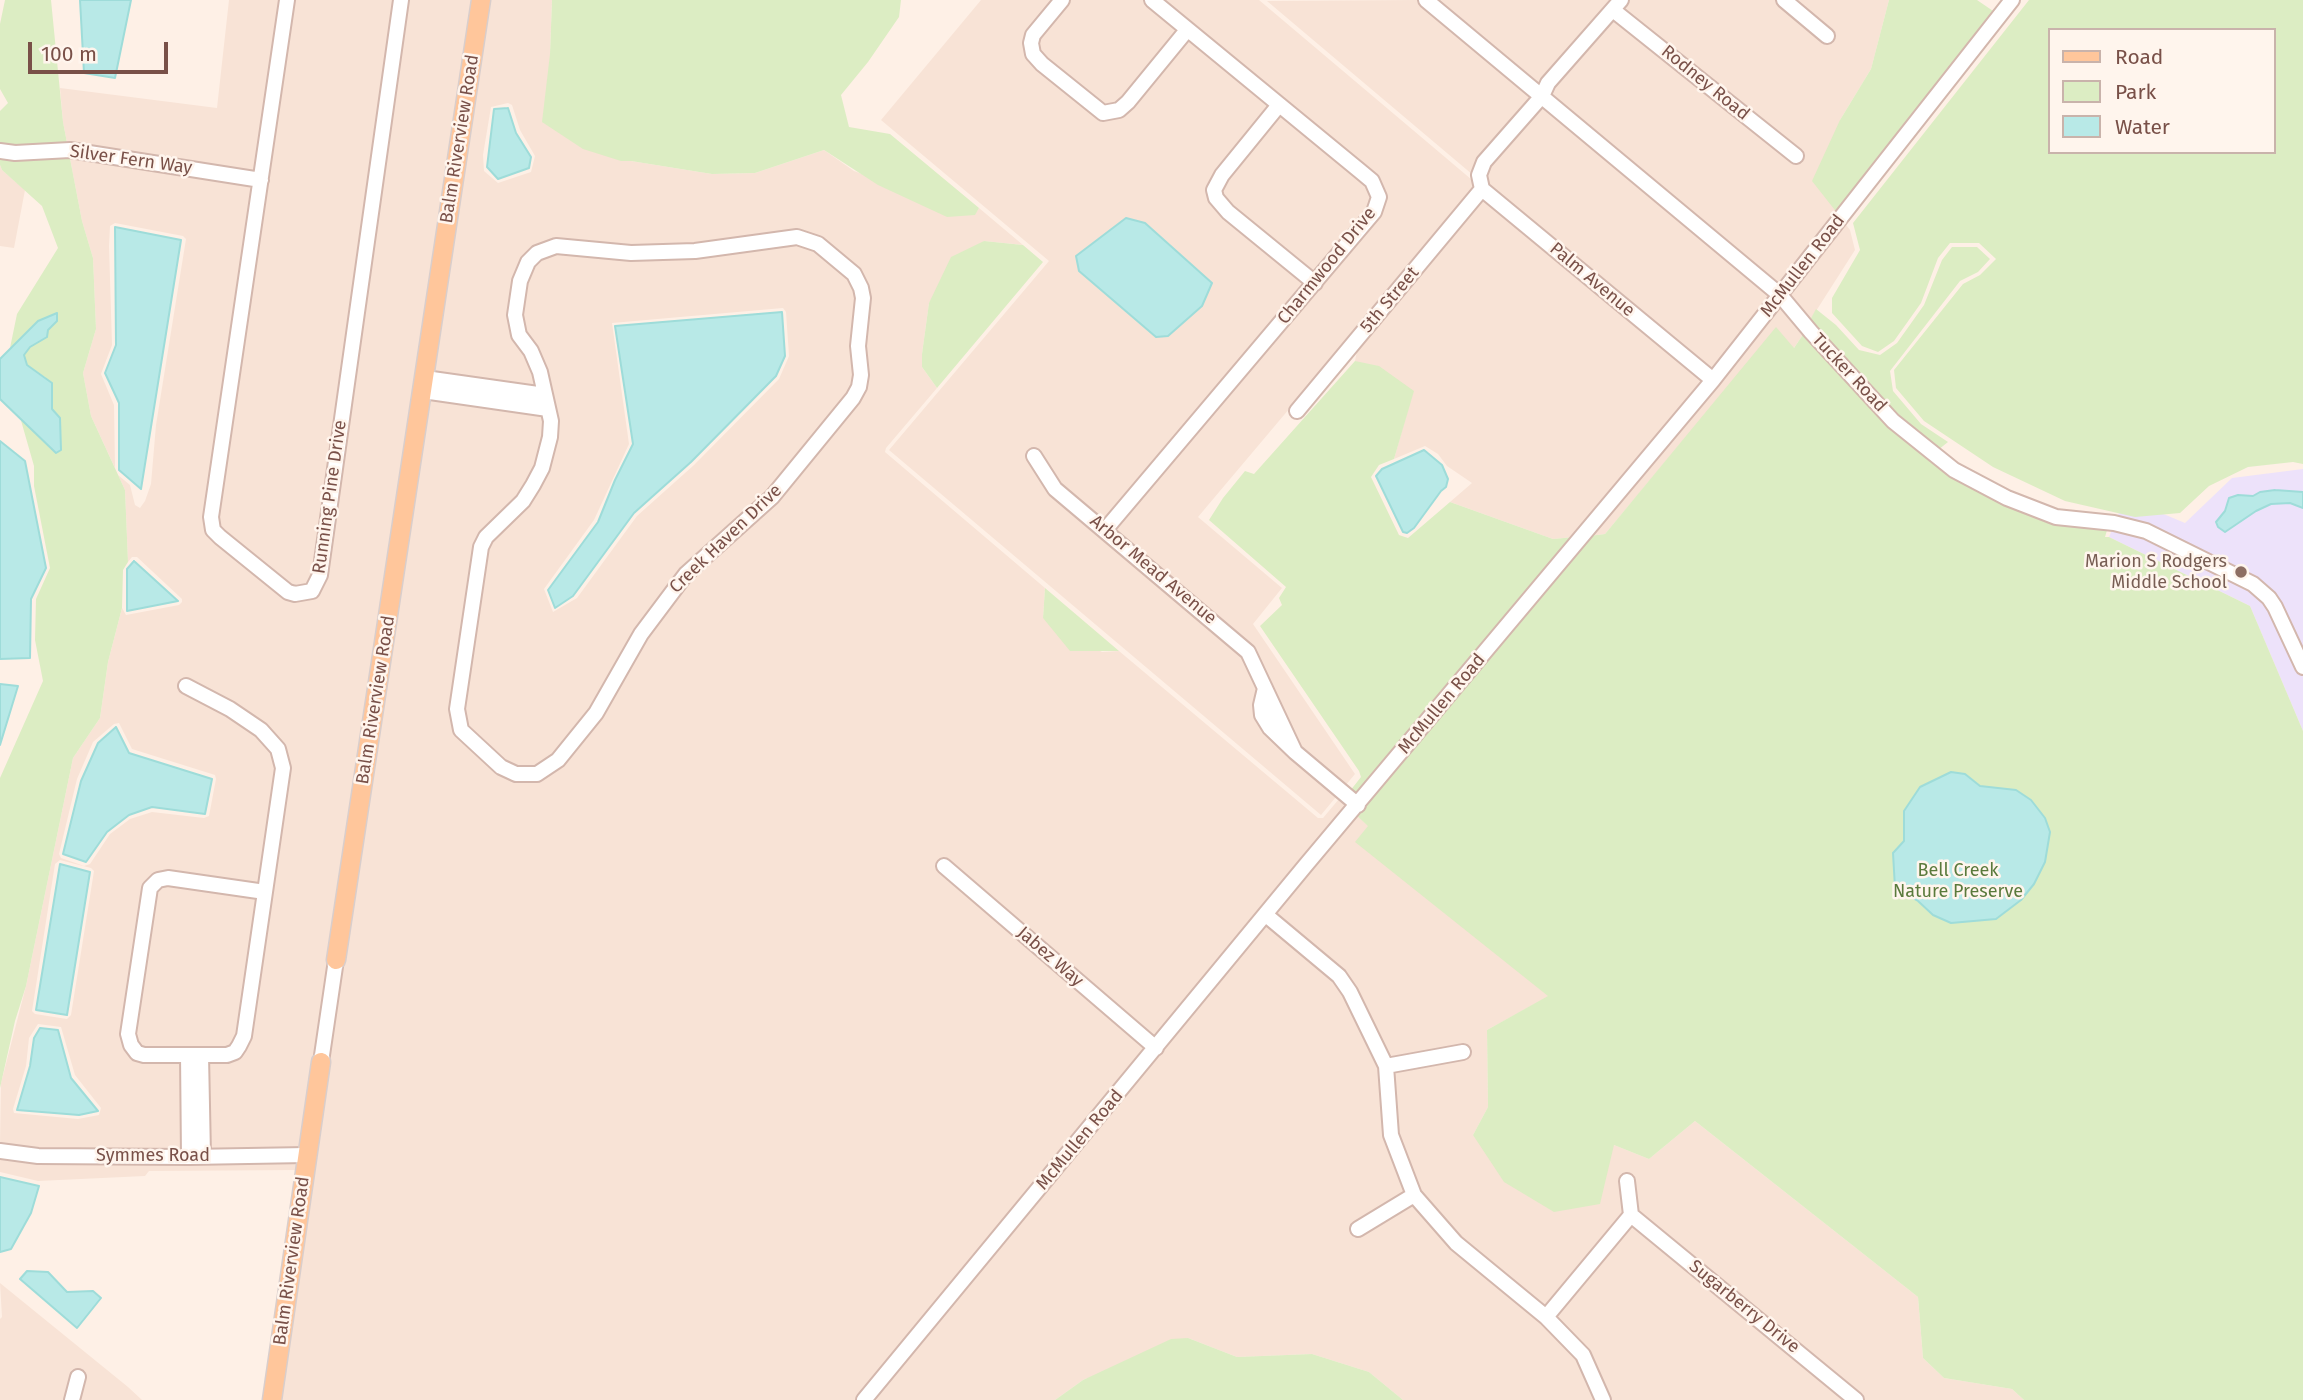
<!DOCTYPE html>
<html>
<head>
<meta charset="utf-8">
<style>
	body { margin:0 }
	#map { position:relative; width:2303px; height:1400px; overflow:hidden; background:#fef0e6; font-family:"Fira Sans",sans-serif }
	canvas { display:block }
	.legend { position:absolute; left:2048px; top:28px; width:228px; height:126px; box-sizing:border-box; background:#fff5ed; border:2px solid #c9b3ab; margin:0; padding:9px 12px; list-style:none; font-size:21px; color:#795048 }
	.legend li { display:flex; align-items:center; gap:14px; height:35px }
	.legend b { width:35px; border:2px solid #c9b3ab }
	.scale { position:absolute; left:28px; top:42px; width:140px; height:32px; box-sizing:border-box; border:4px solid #795048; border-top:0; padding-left:9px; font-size:21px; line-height:24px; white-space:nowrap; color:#795048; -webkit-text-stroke:5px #fff5ed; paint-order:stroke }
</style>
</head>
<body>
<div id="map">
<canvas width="2303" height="1400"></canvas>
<ul class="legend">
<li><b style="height:9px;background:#ffc69b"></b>Road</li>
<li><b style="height:19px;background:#dcedc3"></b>Park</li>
<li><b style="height:19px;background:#b8e9e7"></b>Water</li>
</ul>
<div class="scale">100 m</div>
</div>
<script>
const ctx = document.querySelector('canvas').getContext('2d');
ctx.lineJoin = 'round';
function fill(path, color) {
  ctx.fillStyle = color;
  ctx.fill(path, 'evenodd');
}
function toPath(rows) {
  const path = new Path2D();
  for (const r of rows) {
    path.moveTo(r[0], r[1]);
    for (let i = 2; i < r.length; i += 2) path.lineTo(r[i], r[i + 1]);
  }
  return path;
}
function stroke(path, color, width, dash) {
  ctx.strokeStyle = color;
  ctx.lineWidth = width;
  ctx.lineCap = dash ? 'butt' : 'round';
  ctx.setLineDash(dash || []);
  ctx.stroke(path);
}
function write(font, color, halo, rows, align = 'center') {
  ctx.font = font + ' "Fira Sans",sans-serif';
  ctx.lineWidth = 5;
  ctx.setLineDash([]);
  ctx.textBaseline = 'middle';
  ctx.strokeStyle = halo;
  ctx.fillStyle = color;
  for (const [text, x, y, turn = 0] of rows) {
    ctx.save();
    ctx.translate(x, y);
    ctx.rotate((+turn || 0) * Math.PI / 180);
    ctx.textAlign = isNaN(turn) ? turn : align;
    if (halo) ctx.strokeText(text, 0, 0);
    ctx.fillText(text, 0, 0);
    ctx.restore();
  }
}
fill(toPath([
	[229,0,476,0,301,1149,207,1151,206,1060,236,1057,288,767,233,704,185,679,180,688,227,713,258,734,274,752,278,769,261,886,157,875,126,1047,183,1060,183,1152,39,1150,0,1145,1,1083,26,986,73,758,100,718,108,662,122,608,126,615,179,605,182,602,182,599,137,557,132,557,128,562,125,490,118,475,130,485,135,505,140,508,145,501,151,484,156,425,186,239,183,236,115,223,110,226,109,246,112,345,101,374,114,405,115,468,91,416,83,373,96,329,93,258,82,221,63,122,60,88,217,108],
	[119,723,132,749,215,775,216,779,209,816,204,818,152,812,130,819,110,834,90,864,84,866,61,858,59,854,77,779,93,742,114,724],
	[60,860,91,868,94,871,71,1015,67,1019,35,1014,32,1011,55,864],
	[38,1024,61,1027,75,1075,101,1108,99,1115,78,1119,14,1113,13,1109,26,1066,29,1038],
	[486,0,552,0,550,54,621,161,631,161,712,174,755,173,824,150,854,171,974,215,979,208,1023,245,984,241,929,303,922,354,922,367,937,388,886,448,885,452,1045,588,1043,618,1102,652,1119,651,1318,818,1323,818,1339,799,1349,808,1156,1041,944,859,937,867,1149,1049,858,1400,277,1400,427,397,544,414,546,422,542,453,519,498,487,528,456,732,466,744,499,772,538,779,689,577,856,401,868,298,822,240,632,248,556,241,515,281,538,389,430,374],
	[508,103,512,105,520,130,535,156,531,172,498,183,484,171,483,155,491,107],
	[981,0,1259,0,1478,185,1198,517,1282,588,1253,624,1355,774,1321,815,889,450,1049,261,881,120],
	[1418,0,1534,97,1473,175,1267,1],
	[1434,0,1615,0,1540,88],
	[1627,0,1776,0,1827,43,1834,34,1793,0,1889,0,1871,69,1840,120,1838,214,1780,288,1548,94,1552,86,1613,17,1797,163,1803,154,1620,8],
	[1542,103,1773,297,1713,372,1487,186,1484,175,1488,165],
	[0,165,2,170,25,190,14,248,0,246],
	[1483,196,1706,381,1575,537,1553,539,1450,502,1472,483,1447,466,1438,454,1425,446,1394,459,1413,391,1355,361,1358,346],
	[1844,222,1850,230,1855,250,1809,322,1787,295],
	[797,243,815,249,849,278,857,290,856,375,849,395,768,493,705,548,592,711,544,765,527,770,504,763,466,727,462,709,486,548,555,437,521,325,525,281,532,265,549,252],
	[783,308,786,312,789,356,779,379,694,465,637,516,577,598,553,612,544,589,594,520,629,444,612,323],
	[1780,304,1804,333,1783,364,1744,368,1605,534,1589,536],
	[1356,815,1564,988,1487,1030,1488,1107,1473,1135,1614,1145,1649,1159,1695,1121,1918,1297,1923,1358,1944,1378,2012,1389,2024,1400,1865,1400,1636,1212,1631,1174,1621,1177,1626,1214,1546,1310,1460,1239,1419,1192,1396,1134,1392,1070,1468,1056,1468,1046,1389,1060,1355,990,1273,914],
	[167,883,259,897,239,1035,232,1048,141,1048,135,1042,133,1033,154,890],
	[1266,923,1336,979,1381,1068,1408,1193,1352,1228,1356,1236,1413,1201,1543,1321,1578,1358,1597,1400,1403,1400,1369,1372,1312,1354,1237,1357,1188,1338,1083,1380,1055,1400,870,1400],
	[0,1156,299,1160,298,1170,149,1171,145,1176,38,1181,0,1172],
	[1632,1222,1848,1400,1609,1400,1553,1316],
	[0,1283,128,1387,142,1400,0,1400,0,1319,2,1317]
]), '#f8e3d6');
fill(toPath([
	[2303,469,2303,731,2250,606,2109,537,2125,498,2185,523,2232,478]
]), '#ede2fa');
fill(toPath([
	[5,0,51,0,63,122,82,221,93,258,96,329,83,373,91,416,125,490,128,562,123,570,122,608,108,662,100,718,73,758,26,986,15,1021,0,1088,0,778,43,681,35,640,36,599,50,568,34,486,34,466,20,417,51,449,61,450,60,418,52,409,50,400,53,389,45,377,27,365,24,355,30,347,47,337,48,330,52,324,28,330,10,348,17,314,58,248,42,206,2,170,0,165,0,111,8,103,0,89,0,24],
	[552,0,901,0,899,17,868,62,841,95,849,127,890,134,979,208,975,215,947,217,878,185,824,150,755,173,712,174,631,161,621,161,583,149,542,122,550,54],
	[1889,0,1977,0,1996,13,1838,214,1812,181,1840,120,1871,69],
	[2029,0,2303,0,2303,464,2293,462,2248,467,2209,486,2180,513,2135,517,2065,501,1993,467,1924,421,1896,388,1894,370,1963,284,1980,275,1996,259,1979,243,1950,243,1938,258,1921,303,1894,341,1878,352,1862,346,1832,313,1832,298,1860,250,1853,223],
	[2049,30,2273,30,2273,152,2049,152],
	[984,241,1023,245,1043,262,937,388,922,367,922,354,929,303,951,257],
	[1952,247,1977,247,1990,259,1978,272,1960,281,1890,371,1893,391,1921,424,1948,442,1938,450,1896,417,1809,322,1816,309,1836,325,1859,350,1880,355,1897,343,1924,305,1942,260],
	[1776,327,1794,348,1804,333,1952,475,2108,527,2105,537,2109,537,2250,606,2303,731,2303,1400,2024,1400,2012,1389,1944,1378,1923,1358,1918,1297,1695,1121,1649,1159,1614,1145,1600,1204,1554,1212,1504,1182,1473,1135,1488,1107,1487,1030,1548,996,1355,842,1368,826,1356,815,1589,536,1605,534],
	[1355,361,1379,366,1414,391,1394,459,1379,465,1371,477,1399,535,1408,538,1450,502,1553,539,1575,537,1358,798,1350,791,1361,777,1359,771,1260,626,1282,605,1279,598,1286,587,1209,520,1223,498,1245,471,1254,474],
	[1045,588,1119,651,1070,651,1043,618],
	[1188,1338,1237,1357,1312,1354,1369,1372,1403,1400,1055,1400,1083,1380,1171,1339]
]), '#dcedc3');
const water = toPath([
	[80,0,131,0,115,78,84,73,80,0],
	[508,108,516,133,531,157,529,168,498,179,487,167,494,109,508,108],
	[1126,218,1145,223,1212,283,1202,306,1168,336,1156,337,1079,271,1076,256,1126,218],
	[115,227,181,240,141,489,119,470,119,403,105,373,116,345,115,227],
	[782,312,785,356,776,376,691,462,634,513,573,596,555,608,548,590,598,522,615,480,633,444,615,326,782,312],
	[57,313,57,321,48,330,47,337,30,347,24,355,27,365,52,383,52,409,60,418,61,450,56,453,0,399,0,359,38,321,57,313],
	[0,441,25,461,46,568,31,599,30,658,0,659,0,441],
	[1424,450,1442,465,1448,479,1446,487,1441,491,1414,528,1407,533,1403,532,1376,476,1382,469,1424,450],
	[2275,490,2303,492,2303,508,2290,503,2271,504,2256,511,2225,532,2218,527,2216,522,2225,511,2229,498,2238,495,2253,496,2260,492,2275,490],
	[134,561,178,601,127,611,127,569,134,561],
	[0,684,18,686,0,745,0,684],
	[116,727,129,753,212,779,205,814,152,807,129,815,107,832,86,862,63,854,81,781,98,743,116,727],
	[1951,772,1965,774,1980,786,2016,790,2031,800,2045,818,2050,832,2045,862,2034,884,2021,900,1996,919,1951,923,1933,915,1918,901,1895,888,1893,853,1904,841,1904,811,1920,787,1951,772],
	[60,864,90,872,67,1015,36,1010,60,864],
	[40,1028,58,1030,71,1078,98,1111,79,1115,17,1110,30,1066,34,1038,40,1028],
	[0,1177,39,1186,31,1213,11,1249,0,1252,0,1177],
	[27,1271,48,1272,67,1292,93,1291,101,1298,77,1328,20,1279,27,1271]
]);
fill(water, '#b8e9e7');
stroke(water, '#9edcd9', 2);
const minor = toPath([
	[287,0,211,517,213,530,220,537,288,592,295,594,312,591,320,575,401,0],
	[1062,0,1033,35,1031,43,1033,54,1042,64,1103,113,1119,110,1128,102,1187,30],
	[1426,0,1780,295,1811,332,1893,421,1954,470,2007,498,2056,517,2114,523,2146,531,2253,584,2269,598,2275,607,2303,667],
	[1621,0,1548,83,1542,96,1484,162,1479,175,1482,189,1713,380],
	[1784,0,1827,36],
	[1613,10,1796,156],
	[1279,105,1222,175,1214,190,1216,198,1228,212,1315,283],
	[0,151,15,153,70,150,261,180],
	[797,237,818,244,854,274,861,288,863,298,858,346,861,375,859,387,853,398,772,497,686,574,641,634,596,713,558,760,537,774,516,774,501,767,461,730,457,709,481,547,486,537,523,501,533,485,542,468,550,437,551,421,540,372,531,351,519,335,515,315,520,281,528,262,537,253,556,246,631,253,695,251,797,237],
	[425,378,545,395],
	[423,391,548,409],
	[1297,411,1482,189],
	[1034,456,1055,489,1248,652,1295,752],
	[1105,530,1374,212,1379,197,1372,181,1360,171,1152,0],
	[186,686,230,709,261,730,278,749,283,768,265,892,244,1036,239,1046,235,1052,227,1055,144,1055,137,1053,131,1045,128,1034,150,888,158,880,168,878,265,892],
	[1265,688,1261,705,1262,715,1270,728,1295,752,1358,805],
	[944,866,1156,1048],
	[1266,915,1339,976,1350,992,1386,1066,1391,1135,1414,1195,1456,1243,1546,1317,1583,1355,1603,1400],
	[188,1055,189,1157],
	[201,1055,203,1156],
	[321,1062,336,960],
	[1386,1066,1463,1052],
	[0,1151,38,1156,189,1157,307,1155],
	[1631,1215,1856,1400],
	[1358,1229,1414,1195],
	[1546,1317,1631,1215,1627,1181],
	[72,1400,78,1377],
	[864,1400,1305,866,1713,380,2012,0]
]);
const major = toPath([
	[336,960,481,0],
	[272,1400,321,1062]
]);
stroke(minor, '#d3b7ad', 18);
stroke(major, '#d9cecc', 21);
stroke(minor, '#fff', 14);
stroke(major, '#ffc69b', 18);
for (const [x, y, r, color] of [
	[2241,572,7,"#8d6e63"]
]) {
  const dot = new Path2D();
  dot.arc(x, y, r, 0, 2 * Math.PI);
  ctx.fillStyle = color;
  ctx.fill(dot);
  stroke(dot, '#fff5ed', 2.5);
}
write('18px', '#795048', '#fff5ed', [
	["Rodney Road",1705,83,39],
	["Balm Riverview Road",460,139,-81],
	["Silver Fern Way",131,160,8],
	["Charmwood Drive",1327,266,-51],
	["McMullen Road",1803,266,-52],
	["Palm Avenue",1592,280,40],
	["5th Street",1390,300,-50],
	["Tucker Road",1849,373,47],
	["Running Pine Drive",330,497,-82],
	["Creek Haven Drive",726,539,-44],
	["Arbor Mead Avenue",1153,570,40],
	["Balm Riverview Road",376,700,-81],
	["McMullen Road",1442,704,-50],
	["Jabez Way",1050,957,41],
	["McMullen Road",1080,1140,-50],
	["Symmes Road",153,1156],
	["Balm Riverview Road",292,1261,-82],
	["Sugarberry Drive",1744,1307,39]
]);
write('18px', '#785e54', '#fff5ed', [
	["Marion S Rodgers",2227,562],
	["Middle School",2227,583]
], 'right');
write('18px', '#5a7a3c', '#fff5ed', [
	["Bell Creek",1958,871],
	["Nature Preserve",1958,892]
]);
</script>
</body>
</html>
